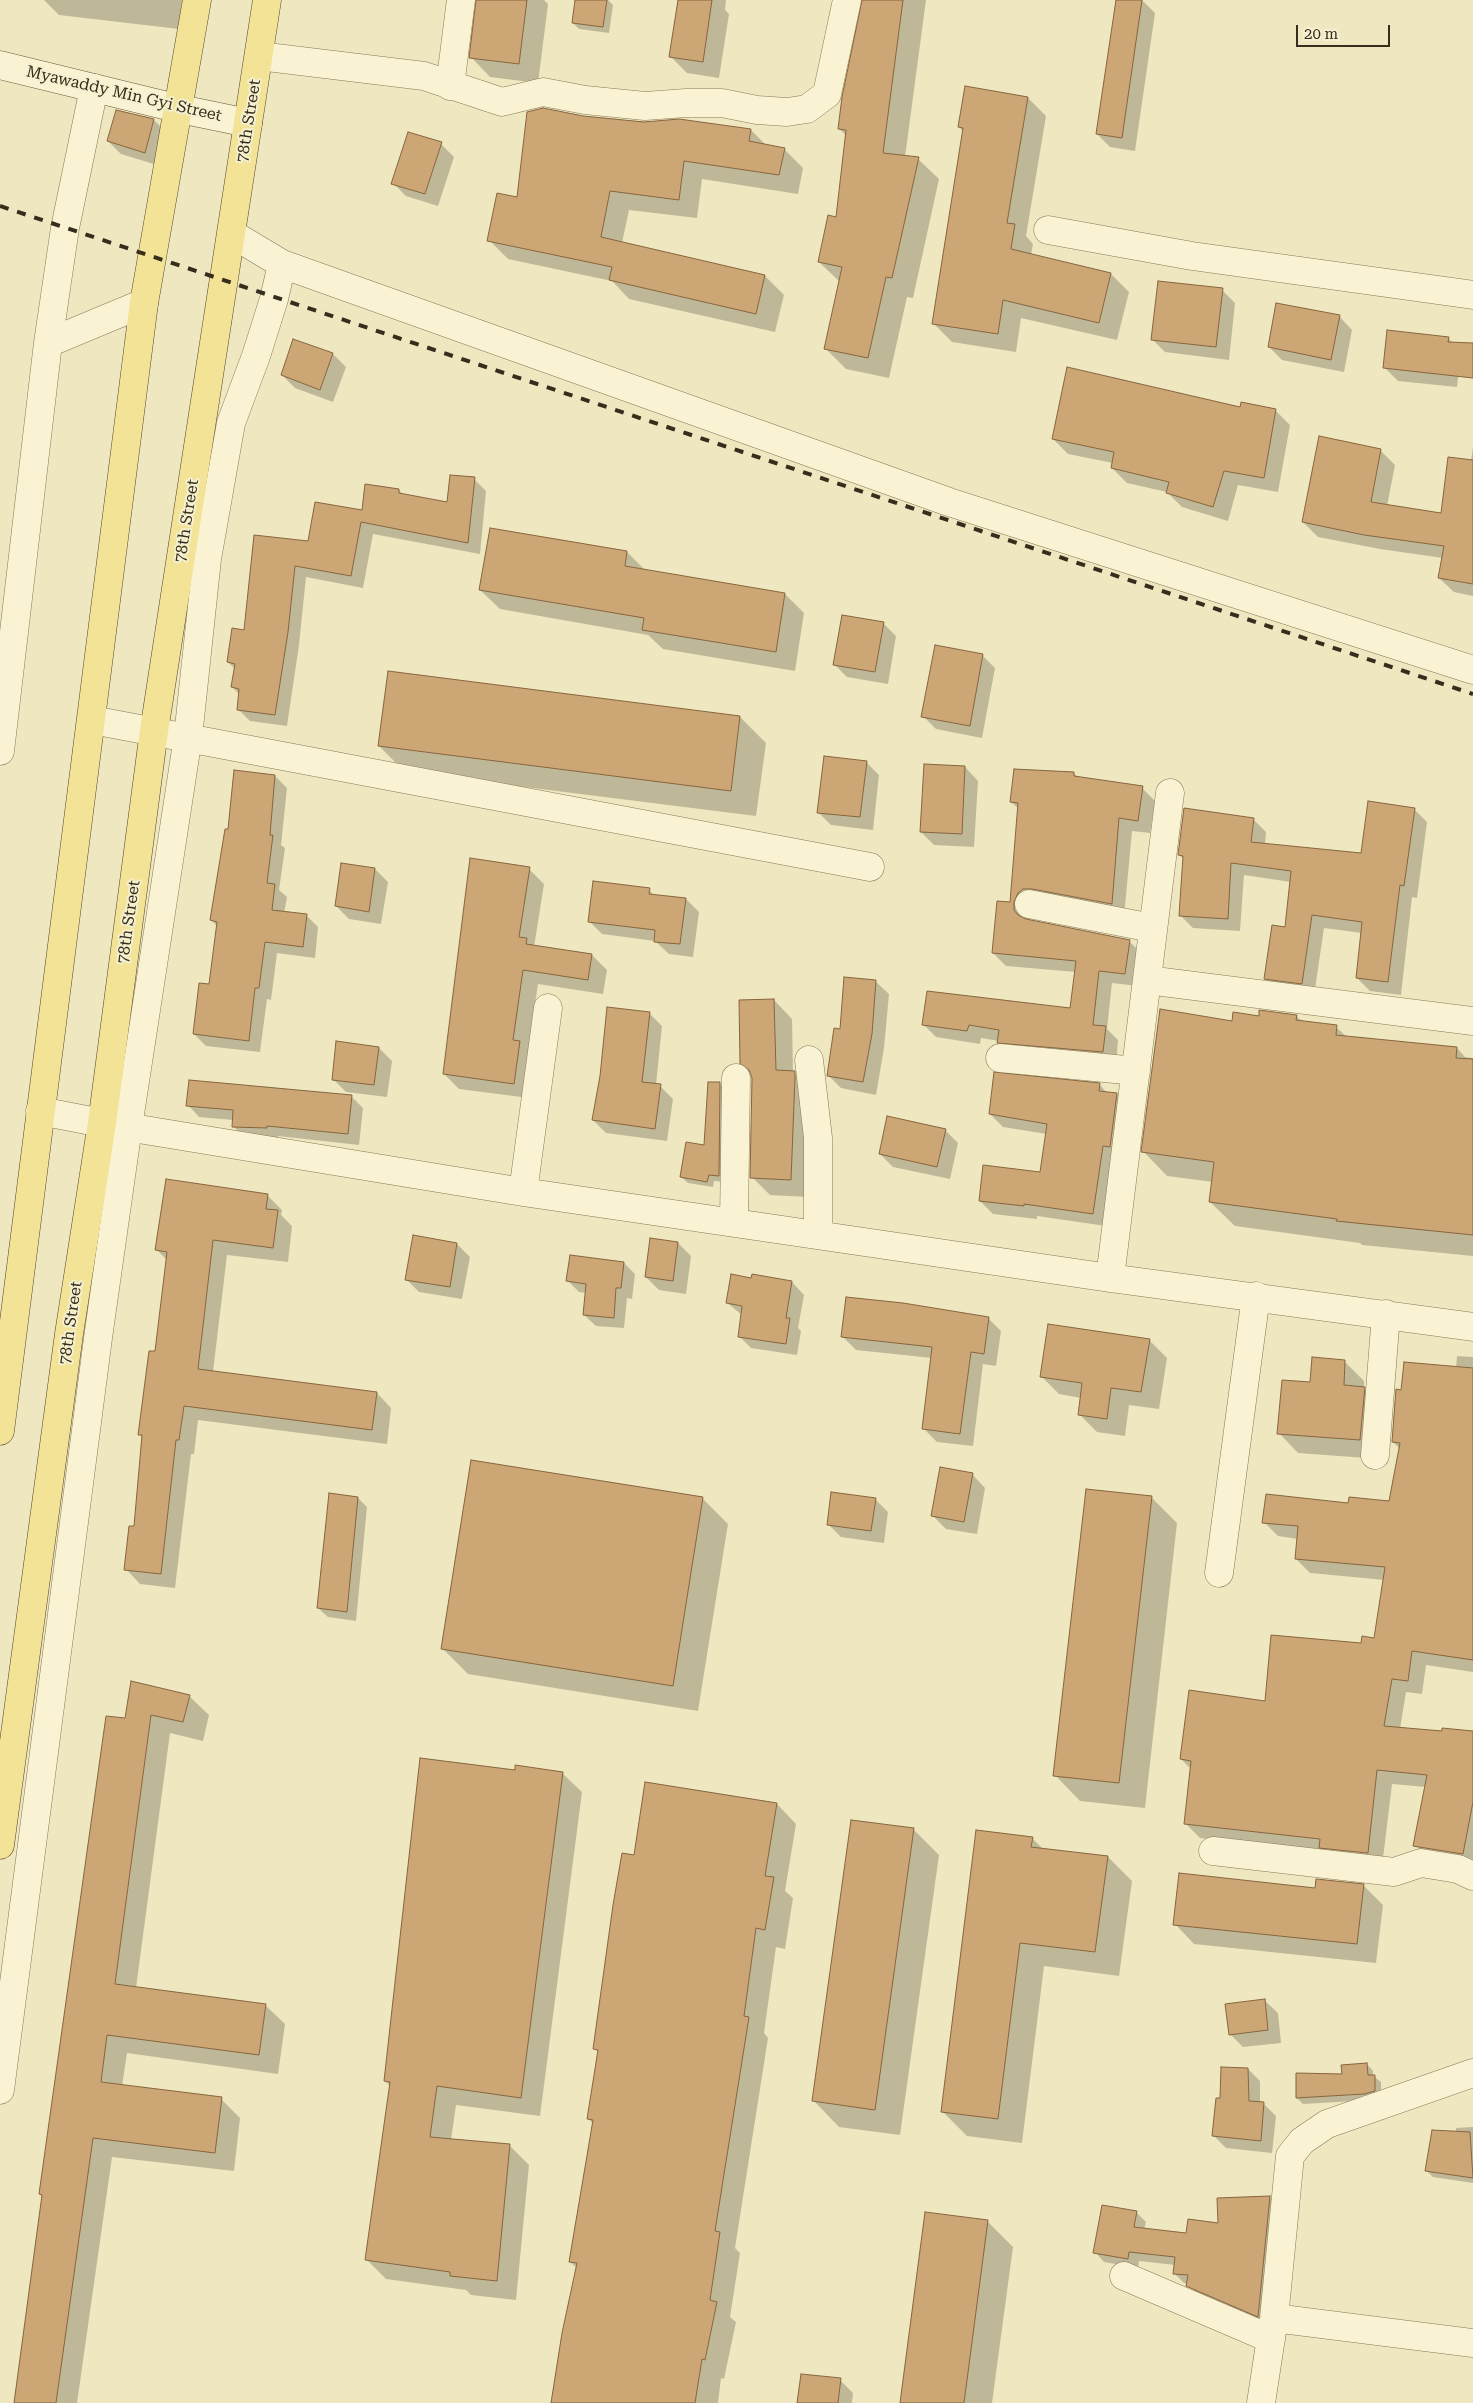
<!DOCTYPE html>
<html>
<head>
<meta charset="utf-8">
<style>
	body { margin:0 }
	#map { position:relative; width:1473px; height:2403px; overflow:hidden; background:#eee7c0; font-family:"Roboto Serif",serif }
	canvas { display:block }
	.scale { position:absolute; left:1296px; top:25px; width:94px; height:22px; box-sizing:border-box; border:2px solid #362d1c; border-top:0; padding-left:6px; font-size:15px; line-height:18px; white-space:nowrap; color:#362d1c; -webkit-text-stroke:4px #f5f0cf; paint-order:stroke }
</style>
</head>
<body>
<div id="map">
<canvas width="1473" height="2403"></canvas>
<div class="scale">20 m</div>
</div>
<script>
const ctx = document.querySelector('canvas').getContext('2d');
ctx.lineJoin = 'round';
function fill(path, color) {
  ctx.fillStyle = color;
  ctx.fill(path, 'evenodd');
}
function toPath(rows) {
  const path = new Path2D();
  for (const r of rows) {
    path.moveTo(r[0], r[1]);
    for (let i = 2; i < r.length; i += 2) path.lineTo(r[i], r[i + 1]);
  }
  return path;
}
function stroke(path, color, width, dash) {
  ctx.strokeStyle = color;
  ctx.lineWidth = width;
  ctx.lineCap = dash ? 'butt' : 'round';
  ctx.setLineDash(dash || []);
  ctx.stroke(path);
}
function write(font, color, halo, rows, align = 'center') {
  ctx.font = font + ' "Roboto Serif",serif';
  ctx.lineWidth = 4;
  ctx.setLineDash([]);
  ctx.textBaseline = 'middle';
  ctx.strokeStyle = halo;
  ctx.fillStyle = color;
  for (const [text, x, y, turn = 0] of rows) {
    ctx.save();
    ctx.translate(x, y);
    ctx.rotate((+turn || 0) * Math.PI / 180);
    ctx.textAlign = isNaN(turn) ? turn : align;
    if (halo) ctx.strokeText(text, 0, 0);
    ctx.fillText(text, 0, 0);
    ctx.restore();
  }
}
fill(toPath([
	[44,0,182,0,179,29,59,15],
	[477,0,544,0,548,4,538,83,490,77,471,57],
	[576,0,608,0,613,5,609,33,579,29,573,23],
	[679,0,726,0,725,10,729,14,719,78,687,73,670,56],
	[863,0,926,0,905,157,918,159,939,179,913,298,907,297,889,378,846,369,825,348,840,282,819,262,837,218,847,136,839,129],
	[1117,0,1142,0,1155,13,1135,151,1110,147,1097,134],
	[1028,98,1046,116,1026,236,1033,244,1031,255,1111,274,1129,292,1117,340,1021,318,1016,352,952,342,934,324,964,132,959,127],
	[583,117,751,130,766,145,784,149,803,168,798,194,702,179,697,218,629,210,622,243,765,276,784,295,775,332,629,299,612,281,508,259,489,240,518,198],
	[154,120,167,133,157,165,121,154,108,141],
	[441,144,454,157,438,206,406,196,393,183],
	[1222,290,1235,303,1229,360,1165,352,1152,339],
	[1339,316,1352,330,1344,372,1282,360,1269,347],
	[1448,338,1461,351,1457,387,1398,381,1384,367],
	[333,354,346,367,333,402,295,388,282,375],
	[1241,408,1275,410,1290,425,1278,492,1238,485,1228,521,1182,507,1167,492,1127,483,1112,468,1113,463,1068,454,1053,439],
	[1473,447,1473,596,1454,592,1439,578,1443,558,1380,549,1318,537,1303,522,1380,450,1395,465,1387,506,1442,514,1471,461],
	[474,479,486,491,480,554,373,534,363,588,306,577,299,645,287,726,250,721,238,709,240,695,232,687,235,669,228,662,245,632,309,542,399,490,404,496,448,504],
	[491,529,627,552,646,571,785,594,804,613,795,671,663,649,648,635,500,609,480,590],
	[883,623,896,636,888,684,847,677,834,664],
	[982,655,995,668,982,738,936,729,923,716],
	[740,717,766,743,756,816,405,772,379,746],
	[866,762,879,775,873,830,831,825,818,812],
	[965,767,978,781,974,847,934,845,921,832],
	[1074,773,1078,778,1142,788,1155,801,1150,833,1132,831,1124,917,1026,915,1027,921,1129,941,1142,954,1138,986,1112,983,1107,1029,1118,1040,1116,1065,1012,1056,999,1041,981,1038,980,1044,936,1037,923,1024,1071,1009,1076,972,1006,966,993,953,1011,904,1019,809,1011,802],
	[275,776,287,788,281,845,285,848,279,890,287,897,284,913,306,915,318,927,315,958,277,953,271,1000,267,999,260,1052,206,1046,194,1034,210,985,218,927,211,920,229,831],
	[1414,809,1427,822,1417,898,1412,897,1401,995,1370,991,1357,978,1362,933,1324,928,1314,996,1278,992,1265,979,1286,928,1291,882,1244,875,1240,931,1193,928,1180,915,1184,859,1179,855,1253,819,1266,832,1265,844,1362,855],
	[375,869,388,882,381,924,349,919,336,906],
	[529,869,544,884,534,947,592,955,607,970,603,994,538,984,528,1051,534,1057,529,1098,459,1089,444,1074],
	[649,890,655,896,686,899,699,912,693,957,669,954,655,941,602,934,589,921],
	[875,981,889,994,884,1048,876,1095,841,1088,828,1075,841,1031],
	[774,1000,792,1019,793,1073,812,1091,808,1197,770,1195,752,1177,753,1078,751,1073,742,1063],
	[649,1013,662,1026,656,1085,660,1086,673,1099,667,1141,606,1133,593,1120],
	[1296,1016,1303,1022,1336,1027,1347,1037,1457,1048,1465,1057,1473,1058,1473,1256,1362,1245,1360,1243,1235,1226,1210,1202,1213,1182,1167,1176,1143,1151,1233,1023,1260,1017],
	[379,1048,392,1061,387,1097,346,1092,333,1079],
	[720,1084,726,1090,725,1182,714,1181,713,1187,688,1183,681,1177,705,1146],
	[1099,1084,1108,1094,1117,1094,1130,1108,1106,1226,1037,1216,1037,1219,993,1214,980,1201,1042,1173,1047,1134,1003,1127,990,1114],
	[351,1096,363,1108,359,1145,278,1136,278,1139,245,1138,233,1126,233,1120,199,1117,188,1105],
	[945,1130,958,1143,950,1179,893,1167,880,1154],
	[267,1195,282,1210,281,1215,292,1226,288,1262,227,1255,213,1372,377,1393,391,1408,387,1444,198,1420,194,1454,191,1454,175,1588,140,1584,126,1569,135,1528,143,1438,139,1434,156,1353,167,1260,156,1249],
	[678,1243,691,1256,686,1294,659,1290,646,1277],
	[457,1244,470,1257,462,1299,419,1292,406,1279],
	[624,1263,635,1274,632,1299,627,1298,624,1328,596,1326,584,1315,586,1293,579,1292,568,1281],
	[752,1279,792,1282,804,1295,798,1328,801,1331,797,1355,751,1348,739,1336,742,1315,727,1303],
	[988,1318,1001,1331,996,1366,983,1364,973,1446,937,1442,924,1429,932,1358,856,1350,843,1337],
	[1149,1340,1167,1358,1159,1409,1129,1405,1125,1436,1097,1432,1079,1414,1081,1398,1059,1394,1041,1376],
	[1457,1356,1473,1357,1473,1672,1426,1665,1422,1694,1406,1692,1400,1729,1443,1733,1473,1732,1473,1867,1429,1860,1415,1845,1426,1787,1392,1784,1382,1867,1326,1852,1200,1838,1185,1823,1191,1769,1181,1759,1266,1702,1362,1645,1375,1639,1385,1580,1310,1573,1296,1559,1298,1539,1278,1536,1264,1522,1349,1504,1391,1502,1400,1449,1393,1442,1402,1391,1456,1368],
	[1345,1362,1364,1381,1364,1388,1384,1407,1380,1459,1298,1453,1279,1433,1311,1384],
	[972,1474,985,1488,977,1534,946,1529,933,1516],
	[1151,1497,1177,1523,1145,1808,1080,1801,1055,1775],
	[358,1498,367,1507,356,1621,328,1617,318,1608],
	[702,1498,728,1524,698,1711,468,1674,443,1649],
	[875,1499,888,1512,884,1543,841,1537,828,1524],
	[189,1696,209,1715,203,1741,170,1733,136,1988,265,2005,285,2024,278,2074,127,2053,122,2086,221,2099,240,2118,234,2171,112,2157,77,2403,16,2403,43,2197,41,2194,126,1720],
	[516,1771,562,1773,582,1792,540,2116,456,2105,451,2140,510,2146,529,2165,516,2300,471,2295,466,2290,386,2279,367,2260,391,2087,385,2081],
	[777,1804,796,1824,785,1891,793,1898,785,1949,776,1947,764,2033,768,2038,735,2248,740,2253,730,2317,736,2322,724,2379,721,2378,718,2403,552,2403,577,2268,570,2262,593,2124,588,2118,599,2053,595,2049,635,1856],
	[913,1829,939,1855,900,2135,839,2127,814,2101],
	[1032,1838,1044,1850,1108,1857,1132,1881,1119,1976,1044,1966,1022,2143,967,2136,943,2112],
	[1363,1885,1383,1905,1376,1963,1194,1944,1175,1924,1316,1889],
	[1264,2000,1278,2013,1281,2043,1243,2047,1230,2034],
	[1367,2064,1373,2071,1373,2076,1381,2082,1381,2097,1371,2100,1303,2104,1297,2098],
	[1248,2069,1260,2081,1260,2103,1264,2104,1276,2116,1272,2153,1226,2148,1214,2136,1221,2100],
	[1473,2127,1473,2183,1433,2177,1427,2171,1456,2133,1456,2128],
	[1270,2197,1279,2207,1268,2325,1197,2295,1188,2283,1184,2283,1174,2273,1175,2265,1139,2261,1138,2268,1104,2262,1095,2252,1136,2212,1146,2222,1144,2230,1187,2234,1220,2225],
	[987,2221,1013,2247,992,2403,901,2403],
	[840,2380,853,2393,852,2403,799,2403]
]), '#0003');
const building = toPath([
	[476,0,527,0,519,64,469,58,476,0],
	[575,0,607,0,603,27,572,23,575,0],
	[678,0,712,0,703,62,669,57,678,0],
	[862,0,903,0,883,153,919,157,892,278,886,277,868,358,824,349,842,267,818,262,828,215,836,217,846,130,838,129,842,97,862,0],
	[1116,0,1142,0,1122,138,1096,134,1116,0],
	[965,86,1028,97,1007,223,1015,224,1011,249,1111,273,1099,323,1003,300,998,334,932,324,963,128,958,127,965,86],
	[543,108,583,116,644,122,679,119,751,129,749,141,785,148,779,175,684,161,679,200,610,191,601,237,765,275,756,314,609,280,612,267,487,241,497,193,517,197,527,112,543,108],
	[116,110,154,119,145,153,107,141,116,110],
	[408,132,442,142,425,194,391,184,408,132],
	[1158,281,1223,288,1216,347,1151,340,1158,281],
	[1276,303,1340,315,1331,360,1268,347,1276,303],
	[1387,330,1449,337,1448,342,1473,343,1473,378,1383,368,1387,330],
	[293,339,333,353,320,390,281,375,293,339],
	[1067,367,1240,407,1241,402,1276,409,1264,478,1224,471,1213,507,1166,493,1169,482,1111,468,1114,452,1052,439,1067,367],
	[1319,436,1381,449,1371,502,1441,513,1448,457,1473,460,1473,584,1438,578,1444,546,1364,535,1302,522,1319,436],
	[450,475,475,477,468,543,361,522,351,576,295,566,288,632,275,715,237,710,239,689,231,687,235,664,227,662,232,628,244,630,254,535,308,541,315,502,362,510,365,484,399,489,399,493,447,502,450,475],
	[490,528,627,551,625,566,785,593,776,652,642,630,644,618,479,590,490,528],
	[842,615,884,622,875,672,833,665,842,615],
	[935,645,983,654,970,726,921,717,935,645],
	[388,671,740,716,731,791,378,746,388,671],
	[824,756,867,761,860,817,817,813,824,756],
	[924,764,965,766,962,834,920,832,924,764],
	[1014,769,1074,772,1074,776,1143,786,1138,821,1119,818,1112,904,1032,889,1023,889,1018,893,1014,902,1014,910,1018,915,1026,919,1130,940,1125,974,1099,971,1093,1025,1106,1026,1103,1052,997,1043,999,1030,969,1025,967,1031,922,1025,927,991,1070,1008,1076,961,992,953,997,901,1010,902,1018,803,1010,802,1014,769],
	[234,770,275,775,270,835,273,835,267,883,275,884,272,910,307,914,303,947,265,942,259,988,255,988,249,1041,193,1034,199,983,209,984,217,922,210,920,225,829,228,829,234,770],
	[1368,801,1415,808,1404,886,1400,885,1388,982,1356,978,1362,922,1312,915,1302,984,1264,979,1272,925,1285,927,1291,871,1231,863,1228,919,1179,916,1183,856,1178,855,1184,808,1254,818,1251,842,1361,853,1368,801],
	[470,858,530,867,519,937,527,938,526,944,592,954,588,980,523,970,513,1040,520,1041,514,1084,443,1074,470,858],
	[341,863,375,868,369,912,335,906,341,863],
	[593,881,650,888,649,894,686,898,680,944,654,942,655,930,588,922,593,881],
	[844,977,876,980,872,1034,863,1082,827,1076,834,1028,840,1029,844,977],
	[774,999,776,1070,795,1071,795,1078,791,1180,750,1178,752,1078,749,1070,740,1064,739,1000,774,999],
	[607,1007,650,1012,642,1082,661,1084,655,1129,592,1120,600,1076,607,1007],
	[1160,1009,1232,1021,1233,1012,1259,1016,1259,1010,1297,1015,1296,1020,1337,1025,1336,1035,1457,1047,1456,1058,1473,1059,1473,1235,1336,1221,1337,1219,1209,1202,1214,1162,1141,1152,1160,1009],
	[336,1041,379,1047,374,1085,332,1080,336,1041],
	[994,1072,1100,1083,1099,1091,1117,1093,1110,1147,1103,1146,1093,1214,1024,1204,1024,1206,979,1201,983,1165,1040,1172,1047,1124,989,1114,994,1072],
	[189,1080,352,1095,348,1134,267,1126,267,1128,232,1127,233,1110,186,1106,189,1080],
	[708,1082,720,1082,719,1176,709,1175,707,1182,680,1177,686,1142,704,1145,708,1082],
	[887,1116,946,1129,937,1167,879,1154,887,1116],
	[166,1179,268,1194,266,1209,278,1210,273,1248,213,1240,198,1369,377,1392,372,1430,184,1406,179,1440,176,1440,161,1574,124,1570,129,1526,134,1526,142,1435,138,1435,149,1351,155,1351,167,1252,155,1250,166,1179],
	[413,1235,457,1243,450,1287,405,1280,413,1235],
	[650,1238,678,1242,673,1281,645,1277,650,1238],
	[570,1255,624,1262,621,1288,616,1288,614,1318,583,1315,586,1284,566,1281,570,1255],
	[731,1274,751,1278,752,1274,792,1281,786,1318,790,1318,786,1344,738,1337,742,1306,726,1303,731,1274],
	[846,1297,903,1303,989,1317,984,1354,971,1352,960,1434,922,1429,932,1347,841,1337,846,1297],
	[1048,1324,1150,1339,1141,1392,1111,1388,1107,1419,1078,1415,1082,1383,1040,1377,1048,1324],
	[1312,1357,1345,1360,1344,1385,1365,1387,1360,1440,1277,1434,1282,1380,1310,1382,1312,1357],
	[1404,1362,1473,1368,1473,1660,1412,1651,1408,1681,1392,1679,1384,1726,1442,1731,1442,1728,1473,1731,1473,1802,1463,1854,1413,1846,1427,1775,1377,1770,1368,1853,1319,1848,1320,1839,1184,1824,1191,1761,1180,1759,1189,1690,1265,1701,1271,1635,1361,1643,1362,1636,1374,1638,1385,1567,1295,1559,1298,1526,1262,1523,1266,1494,1348,1503,1349,1497,1389,1501,1400,1443,1392,1442,1396,1389,1401,1390,1404,1362],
	[471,1460,703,1497,673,1686,441,1649,471,1460],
	[940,1467,973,1473,964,1522,931,1516,940,1467],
	[1086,1489,1152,1496,1119,1783,1053,1776,1086,1489],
	[831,1492,876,1498,871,1531,827,1525,831,1492],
	[329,1493,358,1497,347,1612,317,1608,329,1493],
	[131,1681,190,1695,183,1722,151,1715,115,1984,266,2004,259,2055,107,2035,101,2082,222,2097,215,2153,93,2138,56,2403,14,2403,42,2195,39,2194,106,1716,125,1718,131,1681],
	[420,1758,515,1770,515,1765,563,1772,521,2098,437,2086,430,2137,510,2144,497,2281,450,2276,450,2272,365,2260,390,2082,384,2081,420,1758],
	[645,1782,777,1803,765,1876,774,1877,765,1930,756,1928,744,2016,749,2017,715,2231,720,2232,710,2300,717,2302,705,2360,702,2359,695,2403,551,2403,562,2333,577,2263,569,2262,593,2120,587,2119,598,2050,593,2049,613,1905,622,1853,634,1855,645,1782],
	[851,1820,914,1828,875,2110,812,2101,851,1820],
	[976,1830,1033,1837,1031,1847,1108,1856,1095,1952,1020,1943,998,2119,941,2112,976,1830],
	[1179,1873,1315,1888,1316,1879,1364,1884,1357,1944,1173,1925,1179,1873],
	[1265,1999,1268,2030,1229,2035,1225,2004,1265,1999],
	[1367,2063,1368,2075,1375,2075,1375,2091,1364,2094,1296,2098,1296,2073,1342,2074,1341,2065,1367,2063],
	[1221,2067,1248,2068,1249,2101,1264,2102,1261,2141,1212,2136,1216,2098,1220,2098,1221,2067],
	[1432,2130,1470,2132,1473,2178,1425,2171,1432,2130],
	[1270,2196,1258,2317,1186,2286,1188,2275,1173,2274,1175,2257,1129,2252,1128,2259,1093,2253,1102,2205,1137,2211,1134,2227,1186,2233,1188,2219,1218,2223,1217,2198,1270,2196],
	[925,2212,988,2220,964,2403,900,2403,925,2212],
	[801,2374,841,2378,838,2403,797,2403,801,2374]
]);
fill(building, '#cca675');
stroke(building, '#86653d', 1);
const minor = toPath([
	[259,56,424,76,502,102,543,92,585,100,645,106,686,103,722,103,757,110,787,112,807,109,827,94,847,0],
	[450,86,461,0],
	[1048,230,1192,256,1473,295],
	[232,234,282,264,949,502,1473,670],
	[48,343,144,303],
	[92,720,870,867],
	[0,751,48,343,65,228,94,88],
	[1029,904,1152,928],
	[1147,980,1473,1021],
	[1000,1058,1136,1071],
	[809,1060,818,1138,818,1234],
	[40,1111,102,1123,523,1192,1110,1278,1473,1327],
	[523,1192,548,1008],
	[734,1222,736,1078],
	[1110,1278,1170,793],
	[1375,1455,1386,1314],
	[1219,1573,1256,1296],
	[1213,1851,1394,1872,1421,1863,1458,1869,1473,1876],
	[0,2090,98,1338,128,1127,188,737,207,559,231,423,256,356,274,299,282,264],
	[1124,2276,1271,2339],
	[1274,2318,1473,2343],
	[1261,2403,1274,2318,1290,2156,1302,2141,1327,2124,1473,2073]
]);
const secondary = toPath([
	[0,65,180,109,248,123]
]);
const primary = toPath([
	[0,1431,144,303,197,0],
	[0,1845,69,1334,102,1123,154,731,267,0]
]);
stroke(minor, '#877858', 29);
stroke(secondary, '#68583b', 29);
stroke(primary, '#54452c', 29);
stroke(minor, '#f9f3d3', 28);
stroke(secondary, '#f9f3d3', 28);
stroke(primary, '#f2e396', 28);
stroke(toPath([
	[0,206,1473,694]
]), '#362d1c', 4, [9, 9]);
write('16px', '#362d1c', '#f5f0cf', [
	["Myawaddy Min Gyi Street",124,94,13],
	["78th Street",249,121,-81],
	["78th Street",187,521,-81],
	["78th Street",129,922,-82],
	["78th Street",71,1323,-82]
]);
</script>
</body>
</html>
